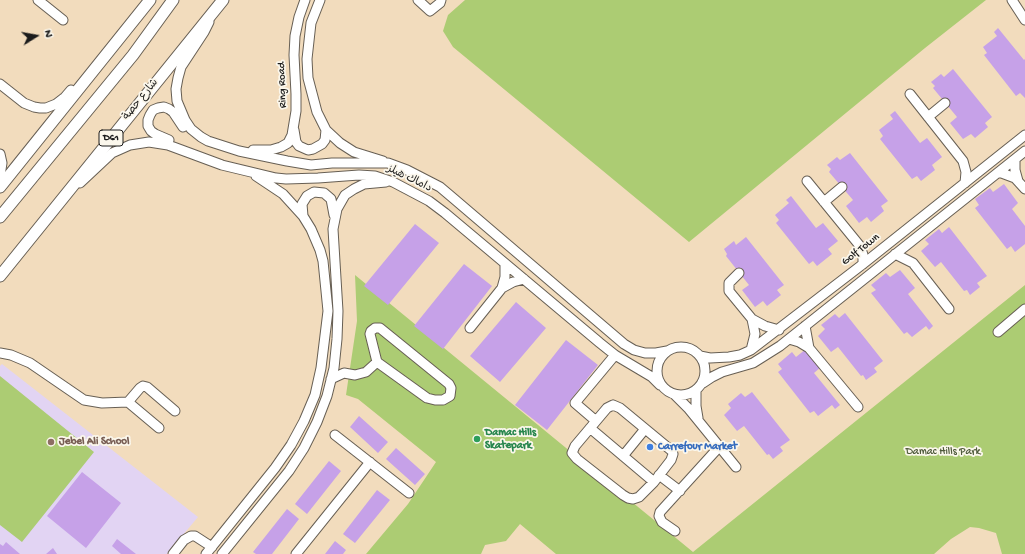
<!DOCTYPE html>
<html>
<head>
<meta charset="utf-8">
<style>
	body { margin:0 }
	#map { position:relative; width:1025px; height:554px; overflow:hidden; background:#f2dcbd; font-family:"Gochi Hand",sans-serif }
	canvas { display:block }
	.north { position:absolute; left:16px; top:16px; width:40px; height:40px; -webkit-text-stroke:3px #fbf7ec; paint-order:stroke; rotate:79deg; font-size:11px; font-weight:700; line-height:16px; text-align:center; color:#1c1c1c }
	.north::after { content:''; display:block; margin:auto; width:14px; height:18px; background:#1c1c1c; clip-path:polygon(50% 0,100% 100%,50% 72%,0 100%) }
</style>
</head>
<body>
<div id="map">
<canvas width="1025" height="554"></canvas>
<div class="north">N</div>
</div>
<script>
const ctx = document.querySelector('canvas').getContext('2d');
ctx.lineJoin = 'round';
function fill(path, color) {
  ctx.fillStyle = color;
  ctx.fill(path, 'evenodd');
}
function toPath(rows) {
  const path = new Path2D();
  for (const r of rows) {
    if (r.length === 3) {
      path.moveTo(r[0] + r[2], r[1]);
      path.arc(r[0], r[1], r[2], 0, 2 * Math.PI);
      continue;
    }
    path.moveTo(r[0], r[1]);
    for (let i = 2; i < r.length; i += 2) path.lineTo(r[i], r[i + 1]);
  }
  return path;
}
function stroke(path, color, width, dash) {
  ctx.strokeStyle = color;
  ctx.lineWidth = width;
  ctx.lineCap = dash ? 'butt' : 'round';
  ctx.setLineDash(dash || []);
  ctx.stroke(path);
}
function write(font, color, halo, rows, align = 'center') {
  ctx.font = font + ' "Gochi Hand","Playpen Sans Arabic",sans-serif';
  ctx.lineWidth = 3.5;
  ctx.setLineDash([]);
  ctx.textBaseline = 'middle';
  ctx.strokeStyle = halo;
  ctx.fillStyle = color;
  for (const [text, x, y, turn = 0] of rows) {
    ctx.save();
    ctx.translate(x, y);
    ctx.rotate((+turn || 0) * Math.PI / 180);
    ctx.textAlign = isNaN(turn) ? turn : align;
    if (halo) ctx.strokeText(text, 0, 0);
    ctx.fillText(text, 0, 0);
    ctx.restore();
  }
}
fill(toPath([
	[2,364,198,517,167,554,0,554,0,366]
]), '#e2d4f3');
fill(toPath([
	[465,0,986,0,925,48,689,242,453,47,443,31,448,15],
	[355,275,693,552,1025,285,1025,554,1002,554,996,533,979,528,970,527,951,539,934,554,556,554,520,524,506,541,485,545,481,554,366,554,408,504,436,462,358,399,346,395,357,321],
	[0,376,94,452,22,542,0,525]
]), '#accc73');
fill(toPath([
	[998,28,1024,60,1025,59,1025,98,1020,93,1016,96,984,55,987,53,983,47,997,36,994,32],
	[953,69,992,117,985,123,988,127,975,138,971,134,963,139,950,123,957,117,933,88,935,86,931,82,941,74,944,77],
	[895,111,920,143,927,138,942,157,932,165,935,170,921,181,917,176,912,179,880,139,883,136,879,130,893,119,890,115],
	[850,153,888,201,881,206,884,211,871,222,867,217,859,223,846,206,853,200,829,172,831,169,827,165,837,157,840,160],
	[1004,184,1018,203,1012,209,1025,226,1025,244,1015,252,1011,246,1007,249,975,208,979,205,975,199,990,188,993,192],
	[791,196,816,228,823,223,838,241,828,249,832,254,817,266,813,261,809,264,776,223,779,220,775,215,789,203,786,200],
	[415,224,439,243,388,305,364,286],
	[949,227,987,276,977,283,980,287,970,295,967,290,964,291,941,262,935,267,921,251,929,244,925,240,939,229,942,233],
	[746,237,784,285,777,290,781,295,767,306,763,301,755,307,742,290,749,285,726,256,727,254,724,249,734,241,736,245],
	[464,264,492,286,443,349,414,326],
	[900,270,915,288,908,294,933,326,929,330,926,326,912,337,907,332,904,334,871,293,876,290,871,285,886,273,890,277],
	[516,302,546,328,500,382,470,356],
	[845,313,883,361,874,368,877,372,866,380,863,375,861,376,838,347,831,352,818,336,825,329,821,325,835,314,839,318],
	[566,340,598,365,547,430,515,405],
	[806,349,821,367,814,373,840,405,835,409,832,405,818,416,814,411,810,413,778,372,782,369,778,364,792,352,796,357],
	[752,392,790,440,780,447,783,451,773,459,769,454,767,455,744,426,737,431,724,415,731,408,728,404,741,393,745,397],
	[359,416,388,442,378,453,350,427],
	[396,448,425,474,415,485,386,459],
	[329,461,341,471,307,514,295,504],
	[82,472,121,503,86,548,47,516],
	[377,490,390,500,355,543,343,534],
	[287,509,299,519,272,554,256,554,253,552],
	[117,539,136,554,121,554,112,546],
	[335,541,346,550,343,554,325,554],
	[6,542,20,554,0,554,0,544,3,546],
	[53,548,57,554,46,554]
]), '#c6a1e8');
const minor = toPath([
	[38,0,63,20],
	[320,0,311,23,307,59,308,78,317,112,326,130,340,143,354,152,383,161],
	[418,0,430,11,440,3,441,0],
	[1012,0,1025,20],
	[209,22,204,32,181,67,178,78,176,89,177,101,185,120,191,129,201,137,208,141,239,151,287,161,311,165,332,163,388,163,407,170,440,187,453,198,624,344,634,350,645,353,656,353,667,351],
	[0,84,24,103,34,107,40,108,46,108,56,104,65,97,71,90],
	[910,94,963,161,966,172,965,183],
	[928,117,945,103],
	[294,130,296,142,299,146,308,150,313,149,322,144,325,140,326,130],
	[169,140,155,134,151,131,148,126,148,120,150,115,153,110,158,108,164,107,169,109,173,112,183,127],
	[253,150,271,150,281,147,288,143,292,135,296,111,296,94,294,55,295,36,299,17,305,0],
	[0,154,2,163,0,176],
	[1015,159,1015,170,1018,181],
	[999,172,1015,178,1025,189],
	[807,181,860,246,863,255,863,264],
	[80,183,112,153,130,145,149,142,168,145,222,165,276,178,286,179,318,178,359,175,375,176,393,182,429,201,445,213,600,343,615,355,652,377,660,385],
	[824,202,842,187],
	[303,216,302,204,307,196,314,192,324,193,331,199,334,215],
	[895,254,913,263,949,309],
	[739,273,729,283,729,291,752,319,765,326,779,330],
	[502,288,505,277,505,264],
	[805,326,809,348],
	[375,328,380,328,449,384,451,388,450,396,443,400,435,400,427,398,377,362,370,334,371,331,375,328],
	[470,328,502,288,513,282,524,279],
	[998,332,1025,309],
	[789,339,799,342,809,348,858,407],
	[681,371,24],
	[751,350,755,334,752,319],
	[0,353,11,355,30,363,84,400,102,403,128,402,140,388,143,386,147,387,175,411],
	[700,356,710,358,729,357,740,355,751,350,863,264,1025,135],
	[331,379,344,373,355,375,366,372,377,362],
	[703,383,712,377,722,372,753,363,780,346,1025,151],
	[696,391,696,406,698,418],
	[675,395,688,408,736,467],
	[128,402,159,428],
	[613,405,620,408,672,451,673,454,671,460,654,482,639,497,633,499,628,498,623,495,577,459,572,453,575,446,607,408,613,405],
	[596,421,575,403,615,355],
	[590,428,654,482],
	[335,435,409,493],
	[623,456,645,429],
	[659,475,680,491],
	[675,531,662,522,659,516,660,512,719,447],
	[173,554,184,540,191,536,195,536,212,547],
	[206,554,275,468,291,445,304,421,315,395,321,368,328,311,323,261,320,250,311,229,303,216,283,194,256,176],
	[222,554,289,471,304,448,317,422,327,396,334,368,337,339,338,311,333,229,337,209,345,195,354,189,364,184,386,182],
	[296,554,370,462]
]);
const major = toPath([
	[0,187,150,0],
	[0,217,133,55,173,0],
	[0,276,223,0]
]);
stroke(minor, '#675f54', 11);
stroke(major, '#675f54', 13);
stroke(minor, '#fff', 9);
stroke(major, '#fff', 11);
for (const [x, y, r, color] of [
	[477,439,4,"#2e9e5b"],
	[51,442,4,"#8d6e63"],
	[650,447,4,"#3f7fe0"]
]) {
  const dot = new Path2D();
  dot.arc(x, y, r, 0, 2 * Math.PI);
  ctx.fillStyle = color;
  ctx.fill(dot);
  stroke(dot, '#fbf7ec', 1.5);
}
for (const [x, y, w] of [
	[111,138,24]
]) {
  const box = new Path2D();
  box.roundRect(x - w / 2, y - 8, w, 16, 3);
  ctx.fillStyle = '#fbf7ec';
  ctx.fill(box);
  stroke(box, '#1c1c1c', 1);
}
write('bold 10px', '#1c1c1c', null, [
	["D61",111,138]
]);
write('11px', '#1c1c1c', '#fbf7ec', [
	["Ring Road",283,85,-92],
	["شارع حصة",141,100,-51],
	["داماك هيلز",409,179,26],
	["Golf Town",861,250,-38]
]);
write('bold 11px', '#27864d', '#fbf7ec', [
	["Damac Hills",485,433],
	["Skatepark",485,446]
], 'left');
write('bold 11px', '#785e54', '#fbf7ec', [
	["Jebel Ali School",59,442]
], 'left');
write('bold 11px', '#366cbe', '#fbf7ec', [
	["Carrefour Market",658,447]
], 'left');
write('11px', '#4e5a3a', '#fbf7ec', [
	["Damac Hills Park",943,452]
]);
</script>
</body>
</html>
